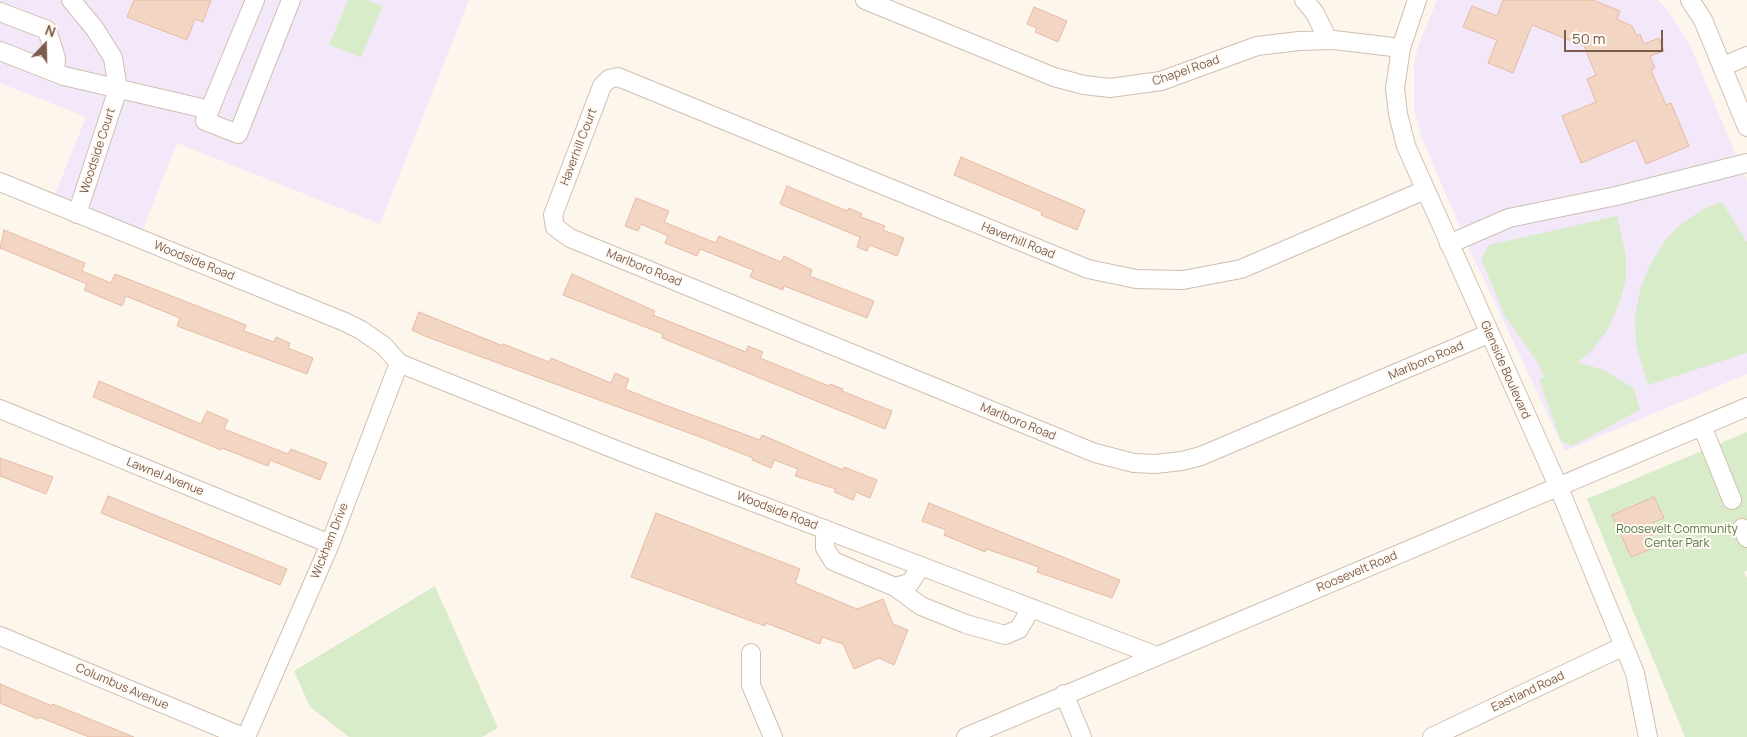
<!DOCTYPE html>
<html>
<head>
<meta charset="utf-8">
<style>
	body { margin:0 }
	#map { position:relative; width:1747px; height:737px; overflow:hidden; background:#fdf6ec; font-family:Manrope,sans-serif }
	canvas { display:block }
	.north { position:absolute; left:20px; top:20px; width:50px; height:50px; -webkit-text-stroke:4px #fffaf3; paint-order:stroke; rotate:21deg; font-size:14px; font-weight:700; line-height:20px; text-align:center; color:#7a5c4d }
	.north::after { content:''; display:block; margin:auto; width:18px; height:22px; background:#7a5c4d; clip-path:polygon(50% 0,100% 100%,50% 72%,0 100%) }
	.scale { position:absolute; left:1564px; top:30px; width:99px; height:22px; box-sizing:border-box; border:2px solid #7a5c4d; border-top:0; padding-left:6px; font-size:15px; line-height:18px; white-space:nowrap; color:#7a5c4d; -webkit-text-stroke:4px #fffaf3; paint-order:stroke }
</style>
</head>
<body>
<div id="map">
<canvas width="1747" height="737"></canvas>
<div class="north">N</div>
<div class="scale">50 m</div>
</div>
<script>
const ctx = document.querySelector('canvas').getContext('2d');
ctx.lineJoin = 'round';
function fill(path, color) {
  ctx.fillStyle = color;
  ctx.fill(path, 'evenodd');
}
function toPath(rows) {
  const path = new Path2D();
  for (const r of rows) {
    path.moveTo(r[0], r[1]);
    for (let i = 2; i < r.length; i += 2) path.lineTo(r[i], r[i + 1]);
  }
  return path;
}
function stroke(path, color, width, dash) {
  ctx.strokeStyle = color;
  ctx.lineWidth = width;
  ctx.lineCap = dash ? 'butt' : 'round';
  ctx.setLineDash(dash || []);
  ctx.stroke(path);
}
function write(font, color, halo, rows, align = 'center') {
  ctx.font = font + ' Manrope,sans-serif';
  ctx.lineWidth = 4;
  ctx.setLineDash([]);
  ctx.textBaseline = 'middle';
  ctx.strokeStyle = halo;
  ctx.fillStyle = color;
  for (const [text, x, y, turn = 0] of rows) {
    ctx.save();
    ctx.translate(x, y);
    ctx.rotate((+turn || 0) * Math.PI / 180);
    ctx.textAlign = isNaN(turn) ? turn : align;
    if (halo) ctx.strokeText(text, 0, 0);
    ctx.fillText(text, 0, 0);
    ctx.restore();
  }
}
fill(toPath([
	[0,0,469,0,380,224,177,143,142,232,54,197,86,117,0,83],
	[1437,0,1658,0,1667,9,1689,43,1747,181,1747,374,1565,451,1467,244,1421,136,1414,109,1414,67,1417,49]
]), '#f3e8fa');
fill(toPath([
	[348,0,367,0,383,6,361,57,329,45],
	[1722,202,1747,242,1747,353,1648,385,1636,345,1635,315,1641,287,1651,263,1667,238,1680,225,1703,209],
	[1617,216,1626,256,1626,279,1620,301,1608,329,1592,350,1578,362,1606,371,1634,389,1640,410,1572,446,1561,441,1539,379,1544,377,1538,363,1505,316,1481,259,1489,245],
	[1747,432,1747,571,1744,572,1747,578,1747,737,1685,737,1587,499],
	[435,586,498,728,482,737,349,737,310,707,294,671]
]), '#d8ecc9');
const building = toPath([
	[134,0,211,0,203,22,195,19,187,40,127,17,134,0],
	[1503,0,1593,0,1620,11,1617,19,1632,26,1637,36,1640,34,1644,44,1659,38,1664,51,1650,56,1655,68,1651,70,1666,105,1671,103,1689,146,1646,164,1636,140,1581,163,1562,116,1596,102,1587,79,1596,75,1584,46,1532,25,1513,73,1488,63,1497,40,1463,27,1472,6,1497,16,1503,0],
	[1034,7,1067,21,1058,42,1035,32,1037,28,1027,24,1034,7],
	[961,157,1085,210,1077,230,1041,215,1042,212,954,175,961,157],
	[787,186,847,211,849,208,862,214,861,217,885,226,883,230,904,238,897,256,870,245,867,251,857,247,860,237,780,204,787,186],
	[636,198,669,211,664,222,716,243,719,236,781,262,784,256,812,270,810,276,874,301,867,318,784,286,783,290,750,277,753,270,700,249,697,256,665,243,668,236,641,224,638,231,625,226,636,198],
	[4,230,85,263,82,271,111,283,115,274,246,325,244,331,274,342,276,337,290,343,288,348,313,358,307,374,177,326,180,318,126,296,122,306,84,290,87,284,0,248,4,230],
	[572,274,655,311,653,315,746,352,748,346,763,352,760,358,829,386,830,384,843,389,842,391,892,411,885,429,662,338,663,334,563,295,572,274],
	[419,312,503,346,503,344,549,362,551,358,611,383,615,373,629,379,625,389,665,405,760,440,762,435,843,470,844,467,877,480,870,498,856,492,853,500,834,492,836,489,795,476,798,469,774,460,771,468,752,460,753,458,700,437,427,337,412,330,419,312],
	[99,381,201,424,207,411,228,420,224,429,288,454,291,449,327,463,320,480,270,460,268,466,222,448,221,450,93,397,99,381],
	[0,458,53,477,46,494,0,476,0,458],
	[108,496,287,569,280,585,101,513,108,496],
	[1654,497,1664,518,1652,523,1656,533,1646,538,1651,549,1631,557,1612,515,1654,497],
	[929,503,1120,580,1112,598,1037,572,1039,567,1013,558,986,549,985,552,944,535,946,530,922,521,929,503],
	[656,513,800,569,795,583,857,609,883,599,893,624,908,630,894,665,879,658,854,669,843,644,822,637,820,644,766,623,765,626,631,577,656,513],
	[0,684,52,706,53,704,134,737,89,737,39,717,38,719,0,703,0,684]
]);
fill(building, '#f3d5c3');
stroke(building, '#e6bba3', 1);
const minor = toPath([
	[71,0,95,29,113,58,118,89],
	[255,0,205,121,238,134,291,0],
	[865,0,1054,77,1084,85,1110,88,1161,81,1257,46,1299,41,1334,40,1401,48],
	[1304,0,1315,13,1328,40],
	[1417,0,1401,48,1395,88,1398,114,1406,146,1559,488,1635,673,1648,737],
	[1690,0,1703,20,1747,127],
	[0,12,47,30,56,58,55,72],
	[0,51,64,76,210,110],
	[1722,67,1747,56],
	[0,182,345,322,361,330,384,346,399,363,411,368,619,451,1157,656],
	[1425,190,1241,269,1183,280,1136,279,1088,269,618,77,609,79,602,86,553,215,555,227,570,238,1095,453,1134,463,1155,464,1182,461,1201,456,1488,334],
	[77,214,118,89],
	[1449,244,1509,218,1616,196,1747,163],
	[0,409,330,544],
	[1702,426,1732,500],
	[1742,528,1747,538],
	[825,529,825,548,833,561,895,587,910,583,921,566],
	[895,587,921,606,966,624,1005,635,1019,629,1031,608],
	[0,636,243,737],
	[751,653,751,685,773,737],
	[1064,694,1082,737],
	[246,737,330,544,399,363],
	[966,737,1747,407],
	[1432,737,1624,646]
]);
stroke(minor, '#d1beb0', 20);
stroke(minor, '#fff', 18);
write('12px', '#7a5c4d', '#fffaf3', [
	["Chapel Road",1186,71,-19],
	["Haverhill Court",579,147,-69],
	["Woodside Court",98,151,-72],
	["Haverhill Road",1018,241,22],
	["Woodside Road",194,261,22],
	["Marlboro Road",644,268,22],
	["Marlboro Road",1426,361,-23],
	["Glenside Boulevard",1505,370,66],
	["Marlboro Road",1018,422,22],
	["Lawnel Avenue",165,477,22],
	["Woodside Road",777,511,21],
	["Wickham Drive",330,541,-68],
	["Roosevelt Road",1357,572,-23],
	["Columbus Avenue",122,687,23],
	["Eastland Road",1528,692,-25]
]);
write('12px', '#537a41', '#fffaf3', [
	["Roosevelt Community",1677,530],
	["Center Park",1677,544]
]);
</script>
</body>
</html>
